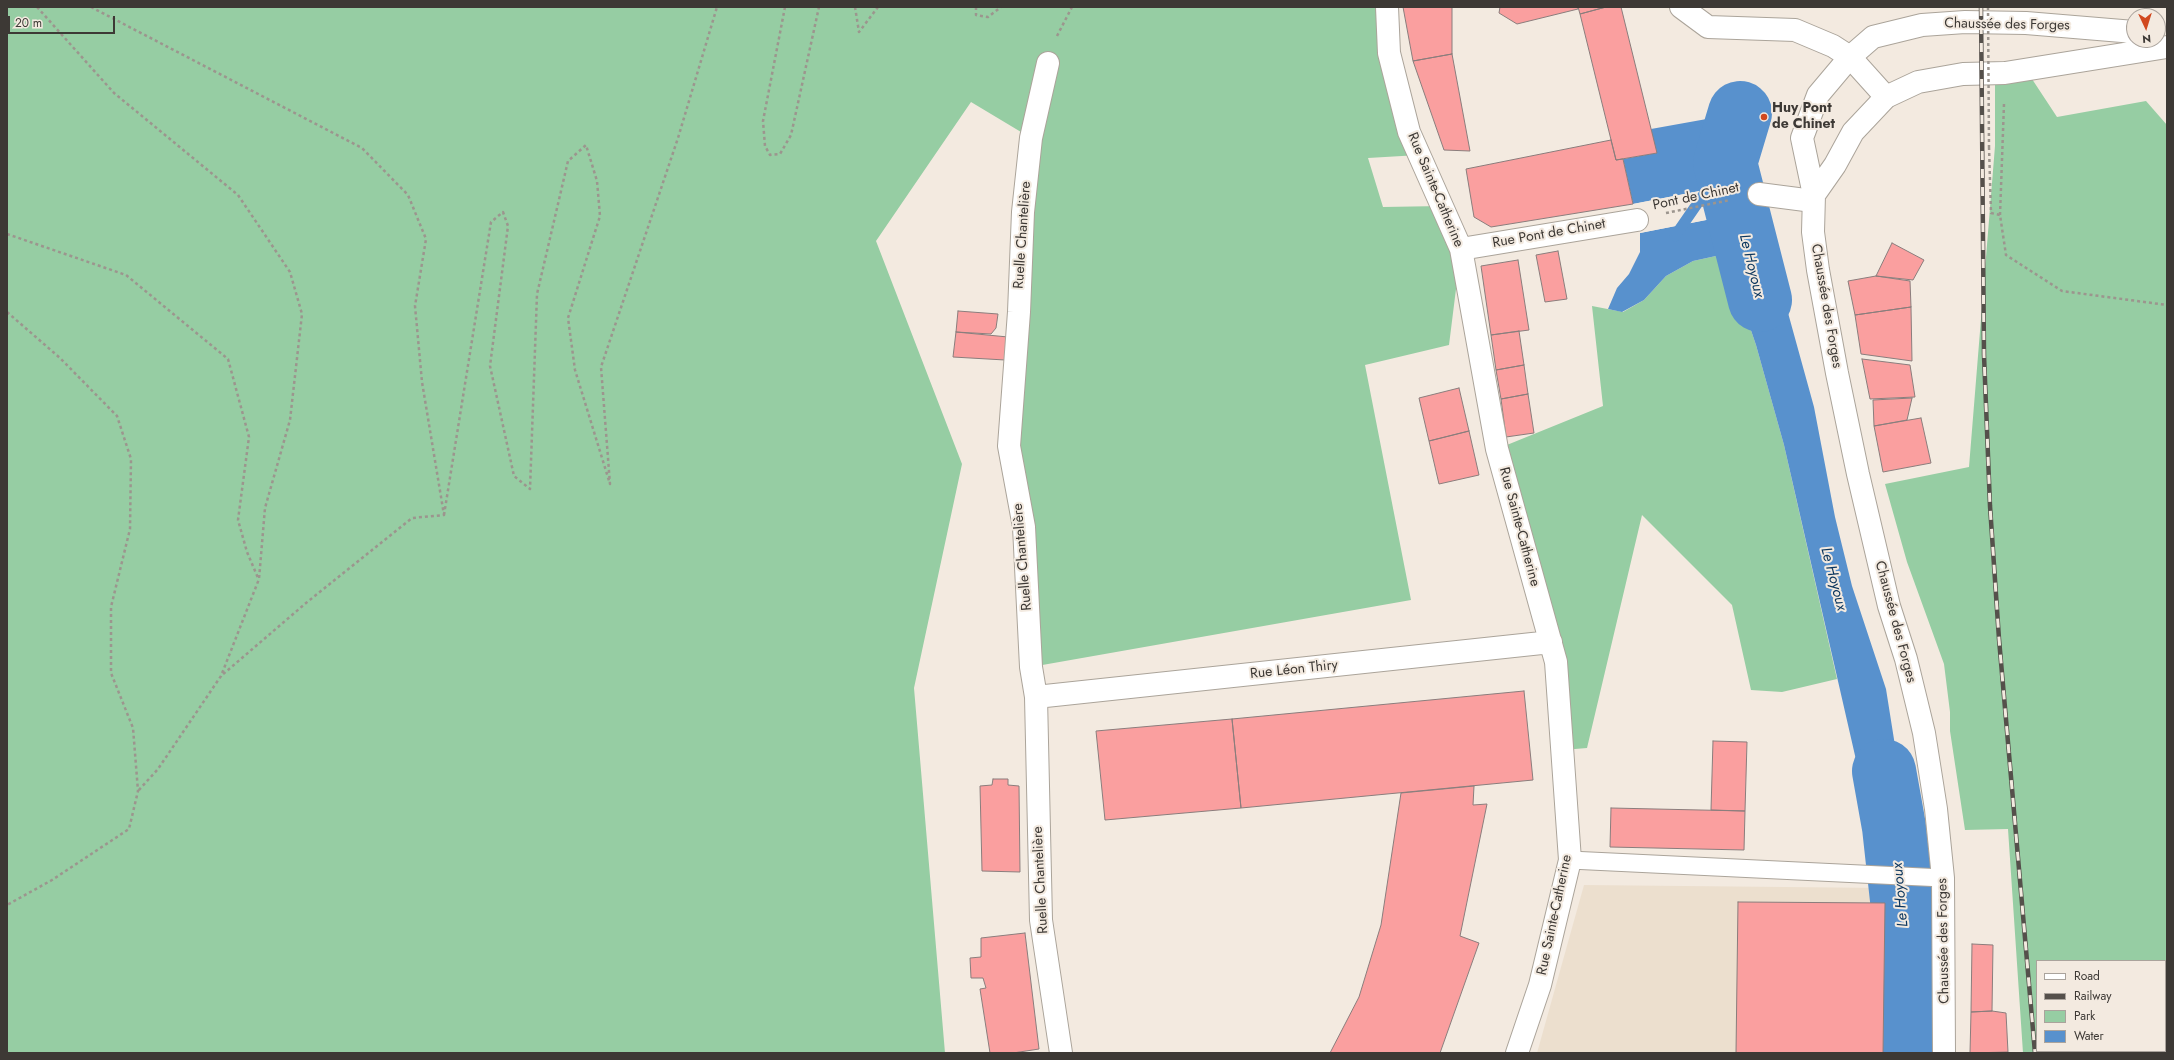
<!DOCTYPE html>
<html>
<head>
<meta charset="utf-8">
<style>
	body { margin:0 }
	#map { position:relative; width:2174px; height:1060px; overflow:hidden; background:#f3eae0; font-family:Jost,sans-serif }
	canvas { display:block }
	.frame { position:absolute; inset:0; border:8px solid #3d3935; pointer-events:none }
	.legend { position:absolute; left:2036px; top:960px; width:130px; height:92px; box-sizing:border-box; background:#f3eae0; border:1px solid #aaa39c; margin:0; padding:5px 7px; list-style:none; font-size:12px; color:#3d3935 }
	.legend li { display:flex; align-items:center; gap:8px; height:20px }
	.legend b { width:20px; border:1px solid #aaa39c }
	.north { position:absolute; left:2126px; top:8px; width:40px; height:40px; box-sizing:border-box; background:#f3eae0; border:1px solid #aaa39c; border-radius:50%; rotate:176deg; font-size:11px; font-weight:700; line-height:16px; text-align:center; color:#3d3935 }
	.north::after { content:''; display:block; margin:auto; width:14px; height:18px; background:#d1491f; clip-path:polygon(50% 0,100% 100%,50% 72%,0 100%) }
	.scale { position:absolute; left:8px; top:16px; width:107px; height:18px; box-sizing:border-box; border:2px solid #3d3935; border-top:0; padding-left:5px; font-size:12px; line-height:14px; white-space:nowrap; color:#3d3935; -webkit-text-stroke:3px #f3eae0; paint-order:stroke }
</style>
</head>
<body>
<div id="map">
<canvas width="2174" height="1060"></canvas>
<div class="frame"></div>
<ul class="legend">
<li><b style="height:5px;background:#fff"></b>Road</li>
<li><b style="height:5px;background:#55504b"></b>Railway</li>
<li><b style="height:11px;background:#96cda3"></b>Park</li>
<li><b style="height:11px;background:#5891cd"></b>Water</li>
</ul>
<div class="north">N</div>
<div class="scale">20 m</div>
</div>
<script>
const ctx = document.querySelector('canvas').getContext('2d');
ctx.lineJoin = 'round';
function fill(path, color) {
  ctx.fillStyle = color;
  ctx.fill(path, 'evenodd');
}
function toPath(rows) {
  const path = new Path2D();
  for (const r of rows) {
    path.moveTo(r[0], r[1]);
    for (let i = 2; i < r.length; i += 2) path.lineTo(r[i], r[i + 1]);
  }
  return path;
}
function stroke(path, color, width, dash) {
  ctx.strokeStyle = color;
  ctx.lineWidth = width;
  ctx.lineCap = dash ? 'butt' : 'round';
  ctx.setLineDash(dash || []);
  ctx.stroke(path);
}
function write(font, color, halo, rows, align = 'center') {
  ctx.font = font + ' Jost,sans-serif';
  ctx.lineWidth = 4;
  ctx.setLineDash([]);
  ctx.textBaseline = 'middle';
  ctx.strokeStyle = halo;
  ctx.fillStyle = color;
  for (const [text, x, y, turn = 0] of rows) {
    ctx.save();
    ctx.translate(x, y);
    ctx.rotate((+turn || 0) * Math.PI / 180);
    ctx.textAlign = isNaN(turn) ? turn : align;
    if (halo) ctx.strokeText(text, 0, 0);
    ctx.fillText(text, 0, 0);
    ctx.restore();
  }
}
fill(toPath([
	[1584,885,1885,888,1883,1053,1537,1053]
]), '#ecdfce');
fill(toPath([
	[7,7,1387,7,1419,155,1368,158,1383,207,1442,206,1461,249,1449,345,1365,365,1411,600,1031,667,1009,446,1031,138,971,102,876,241,962,464,914,688,945,1053,7,1053],
	[2032,79,2057,117,2146,101,2167,125,2167,1053,2023,1053,2008,829,1965,830,1950,731,1950,712,1944,664,1907,562,1885,484,1969,467,1995,146,1995,82],
	[2037,961,2165,961,2165,1051,2037,1051],
	[1725,254,1756,345,1784,445,1837,679,1782,692,1751,690,1732,605,1642,515,1587,748,1563,750,1556,662,1497,449,1603,406,1592,306,1623,312,1644,300,1666,276,1693,261]
]), '#96cda3');
fill(toPath([
	[1740,113,1756,180,1633,204,1623,159,1656,153,1651,129],
	[1762,209,1769,244,1814,407,1835,517,1852,586,1886,689,1913,859,1878,856,1784,445,1756,345,1725,254,1693,261,1666,276,1644,300,1622,312,1608,309,1617,288,1629,274,1640,252,1640,233],
	[1885,888,1915,888,1917,1027,1916,1053,1883,1053]
]), '#5891cd');
fill(toPath([
	[1756,180,1756,182,1634,206,1633,204],
	[1761,207,1762,209,1640,233,1639,231]
]), '#f3eae0');
stroke(toPath([
	[1675,236,1715,178]
]), '#5891cd', 11);
stroke(toPath([
	[1740,113,1725,163,1760,300],
	[1884,771,1894,827,1904,918,1904,1053]
]), '#5891cd', 64);
const building = toPath([
	[1403,7,1452,7,1452,54,1413,61,1403,7],
	[1500,7,1578,7,1578,9,1517,24,1499,13,1500,7],
	[1578,7,1606,7,1580,14,1578,7],
	[1606,7,1621,7,1657,153,1616,160,1580,14,1606,7],
	[1452,54,1470,151,1444,150,1413,61,1452,54],
	[1611,140,1616,160,1623,159,1633,204,1491,227,1474,217,1466,169,1611,140],
	[1892,243,1924,260,1913,280,1876,276,1892,243],
	[1558,251,1567,299,1545,302,1536,255,1558,251],
	[1518,260,1529,330,1491,335,1481,266,1518,260],
	[1876,276,1910,281,1911,307,1855,315,1848,281,1876,276],
	[1911,307,1912,361,1861,354,1855,315,1911,307],
	[958,311,998,314,996,328,991,334,956,332,958,311],
	[1519,331,1524,365,1496,370,1491,335,1519,331],
	[956,332,1008,337,1005,360,953,357,956,332],
	[1862,359,1910,365,1915,397,1870,399,1862,359],
	[1524,365,1528,394,1501,399,1496,370,1524,365],
	[1459,388,1469,431,1429,441,1419,398,1459,388],
	[1528,394,1534,433,1506,437,1501,399,1528,394],
	[1912,398,1907,420,1874,426,1873,400,1912,398],
	[1921,418,1931,463,1883,472,1874,426,1921,418],
	[1469,431,1479,475,1439,484,1429,441,1469,431],
	[1524,691,1533,780,1241,808,1232,719,1524,691],
	[1232,719,1241,808,1105,820,1096,731,1232,719],
	[1713,741,1747,742,1745,811,1711,810,1713,741],
	[993,779,1008,779,1008,785,1019,786,1020,872,982,871,980,786,992,785,993,779],
	[1474,786,1473,805,1487,804,1460,936,1479,943,1440,1053,1330,1053,1359,997,1381,925,1401,793,1474,786],
	[1611,808,1745,811,1744,850,1610,847,1611,808],
	[1738,902,1885,903,1883,1053,1736,1053,1738,902],
	[1025,933,1039,1049,1013,1053,990,1053,980,989,986,988,983,978,971,978,970,958,981,957,981,938,1025,933],
	[1972,944,1993,945,1992,1011,1971,1012,1972,944],
	[1992,1011,2006,1013,2008,1052,1970,1053,1971,1012,1992,1011]
]);
fill(building, '#fa9f9f');
stroke(building, '#8a7d7c', 1);
const lane = toPath([
	[1570,860,1943,878]
]);
const street = toPath([
	[1387,7,1389,53,1409,132,1461,249,1497,449,1556,662,1570,860,1540,985,1517,1053],
	[1681,7,1708,27,1795,30,1833,46,1850,57,1886,97],
	[1048,63,1031,138,1023,212,1019,312,1009,446,1024,527,1031,667,1036,697,1041,920,1061,1053],
	[1759,194,1813,201],
	[1461,249,1637,220],
	[1036,697,1551,642]
]);
const secondary = toPath([
	[1814,195,1835,165,1853,132,1886,97,1918,82,1963,74,2005,73,2167,47],
	[1944,1053,1943,878,1936,809,1924,733,1906,659,1889,606,1858,474,1837,373,1818,270,1813,232,1814,195,1802,138,1818,95,1850,57,1873,37,1922,25,1965,22,2026,23,2134,32]
]);
stroke(lane, '#aba49a', 19);
stroke(street, '#aba49a', 24);
stroke(secondary, '#aba49a', 24);
stroke(toPath([
	[37,7,114,93,238,195,290,272,302,314,290,420,265,508,259,579,221,676,158,769,138,791],
	[91,7,362,148,408,195,426,239,415,306,422,382,444,515,412,518,306,603,221,676],
	[785,7,763,121,765,146,770,155,780,154,791,135,819,7],
	[855,7,859,32,878,7],
	[976,7,976,15,988,17,1001,7],
	[1057,36,1072,7],
	[1989,147,1991,213,2000,215,2006,255,2062,291,2167,305],
	[1666,213,1730,200],
	[2000,215,2004,104],
	[7,234,126,275,228,359,249,437,238,520,247,552,258,578],
	[7,312,60,358,117,416,131,459,130,529,111,607,111,673,133,728,138,791,129,829,52,880,7,905],
	[444,515,491,222,503,212,508,226,490,366,514,476,530,489,537,294,568,161,586,145,597,181,600,216,568,318,575,370,610,484,601,367,678,138,717,7]
]), '#9c958e', 2.5, [3, 3]);
stroke(lane, '#fff', 17);
stroke(street, '#fff', 22);
stroke(secondary, '#fff', 22);
const rail = toPath([
	[1981,7,1984,355,1990,506,1999,639,2035,1053]
]);
stroke(rail, '#55504b', 4.5);
stroke(rail, '#f3eae0', 3, [9]);
stroke(toPath([
	[1988,7,1989,147]
]), '#9c958e', 2.5, [3, 3]);
for (const [x, y, r, color] of [
	[1764,117,4,"#d1491f"]
]) {
  const dot = new Path2D();
  dot.arc(x, y, r, 0, 2 * Math.PI);
  ctx.fillStyle = color;
  ctx.fill(dot);
  stroke(dot, '#f3eae0', 1.5);
}
write('14px', '#3d3935', '#f3eae0', [
	["Chaussée des Forges",2007,25,1],
	["Rue Sainte-Catherine",1435,190,67],
	["Pont de Chinet",1696,197,-12],
	["Rue Pont de Chinet",1549,234,-10],
	["Ruelle Chantelière",1023,235,-86],
	["Chaussée des Forges",1826,306,80],
	["Rue Sainte-Catherine",1519,527,75],
	["Ruelle Chantelière",1023,557,-95],
	["Chaussée des Forges",1895,622,75],
	["Rue Léon Thiry",1294,670,-6],
	["Ruelle Chantelière",1041,880,-93],
	["Rue Sainte-Catherine",1555,915,-78],
	["Chaussée des Forges",1944,941,-91]
]);
write('bold 14px', '#3d3935', '#f3eae0', [
	["Huy Pont",1772,109],
	["de Chinet",1772,125]
], 'left');
write('italic 15px', '#0a355d', '#f3eae0', [
	["Le Hoyoux",1751,266,76],
	["Le Hoyoux",1833,579,75],
	["Le Hoyoux",1901,895,-95]
]);
</script>
</body>
</html>
